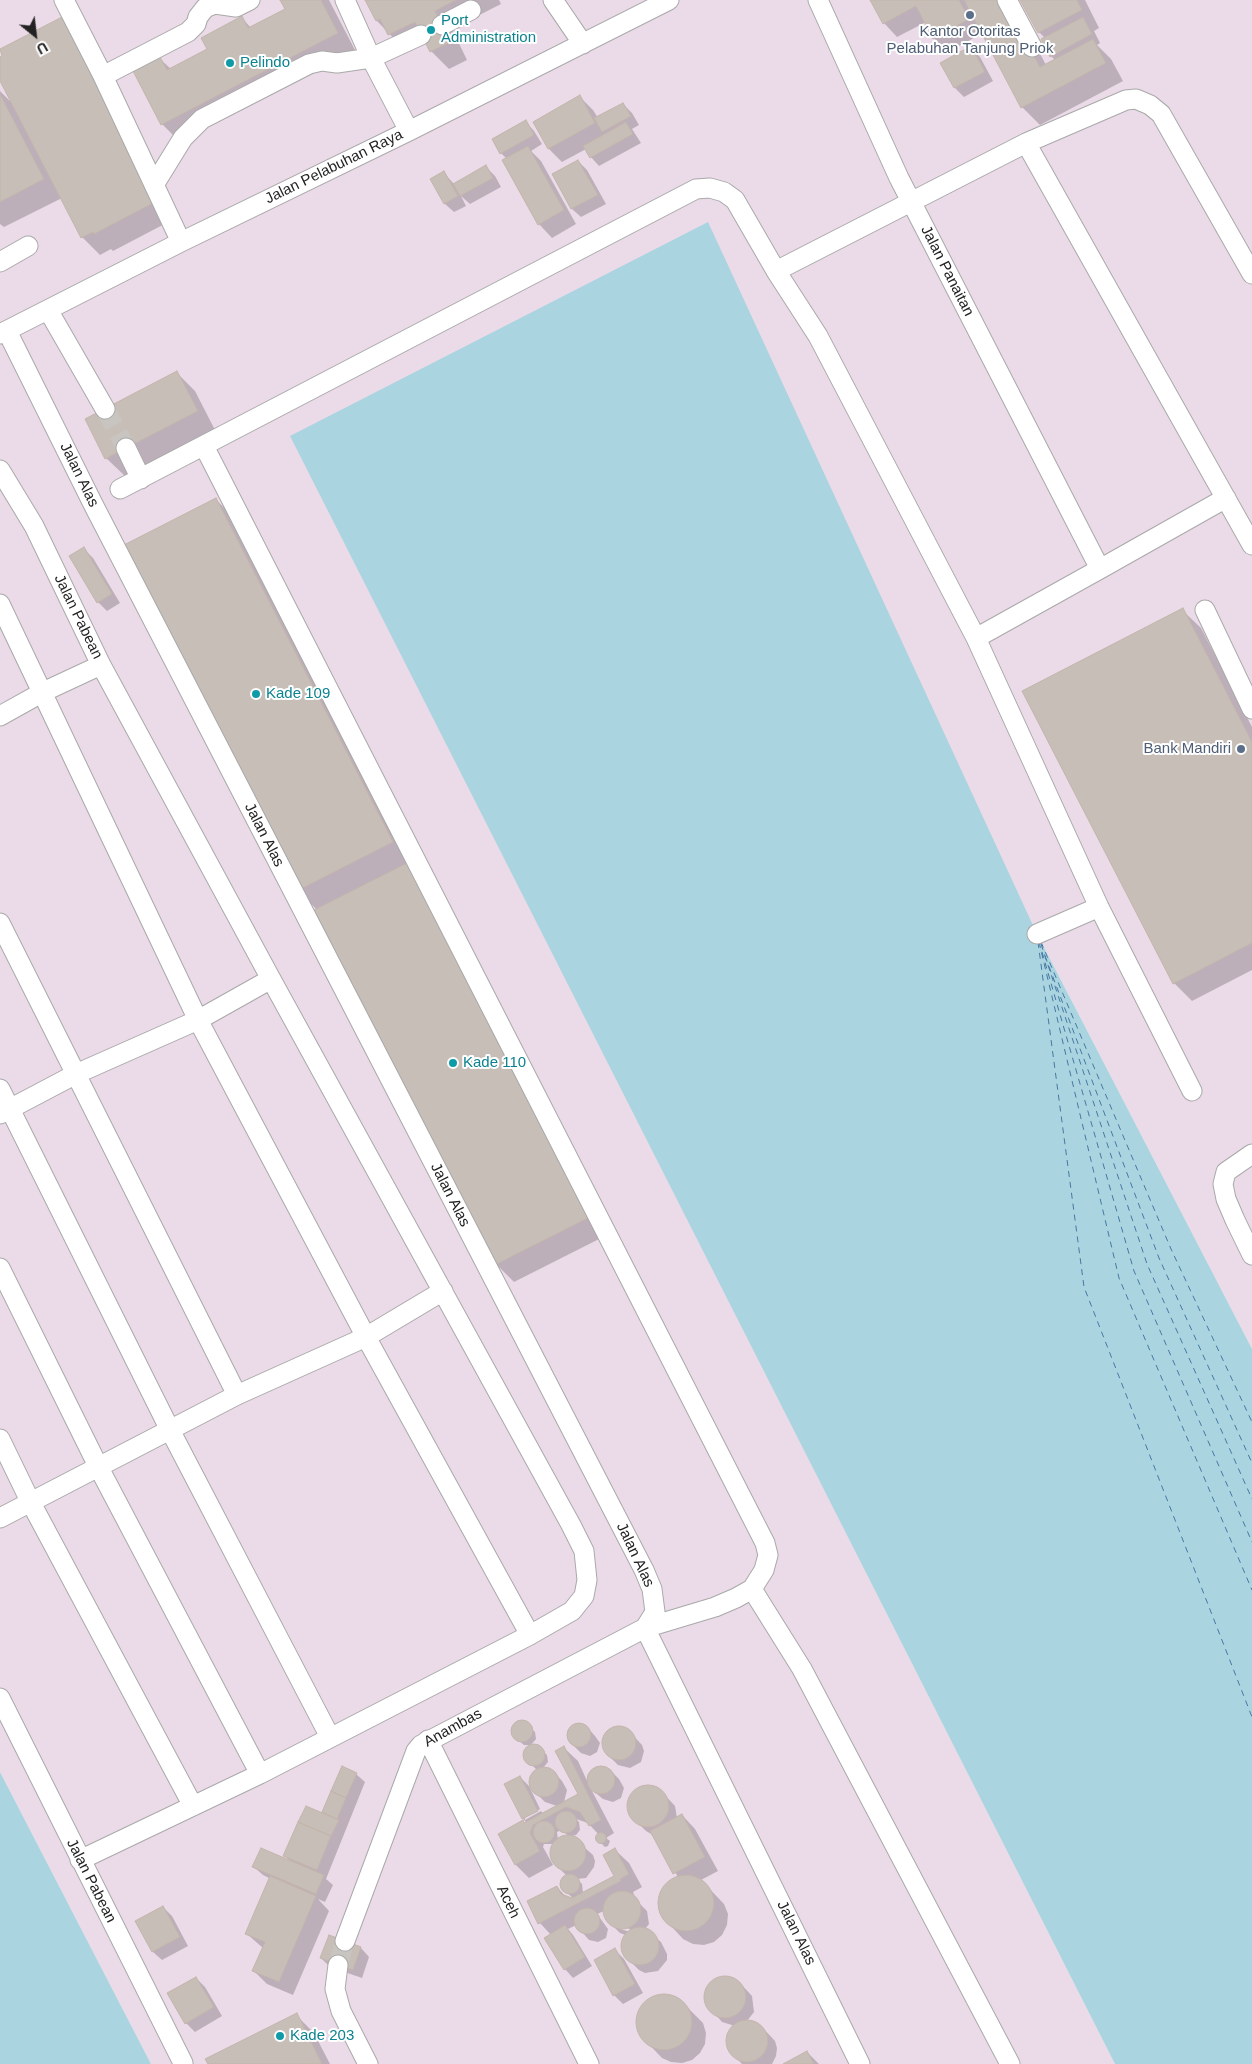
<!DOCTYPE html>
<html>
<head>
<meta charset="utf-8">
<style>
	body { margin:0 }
	#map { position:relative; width:1252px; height:2064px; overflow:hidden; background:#f2eee9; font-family:Arial,sans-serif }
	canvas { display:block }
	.north { position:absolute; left:10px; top:10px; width:50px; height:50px; -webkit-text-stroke:4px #fff; paint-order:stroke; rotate:151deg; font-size:14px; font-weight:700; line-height:20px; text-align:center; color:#222 }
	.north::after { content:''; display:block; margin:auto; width:18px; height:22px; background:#222; clip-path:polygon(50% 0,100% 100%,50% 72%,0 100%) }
</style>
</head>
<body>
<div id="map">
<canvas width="1252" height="2064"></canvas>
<div class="north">U</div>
</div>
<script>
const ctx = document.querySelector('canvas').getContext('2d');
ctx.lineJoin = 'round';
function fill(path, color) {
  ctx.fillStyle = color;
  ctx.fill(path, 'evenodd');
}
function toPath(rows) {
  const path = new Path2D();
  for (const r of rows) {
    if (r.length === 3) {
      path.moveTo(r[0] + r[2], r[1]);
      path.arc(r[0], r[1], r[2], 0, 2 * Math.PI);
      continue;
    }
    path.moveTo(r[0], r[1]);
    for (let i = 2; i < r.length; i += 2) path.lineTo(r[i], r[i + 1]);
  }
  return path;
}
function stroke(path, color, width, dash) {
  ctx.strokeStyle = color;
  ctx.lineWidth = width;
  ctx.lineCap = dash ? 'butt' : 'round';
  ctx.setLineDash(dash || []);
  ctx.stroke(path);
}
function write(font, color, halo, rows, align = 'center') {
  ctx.font = font + ' Arial,sans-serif';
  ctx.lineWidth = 4;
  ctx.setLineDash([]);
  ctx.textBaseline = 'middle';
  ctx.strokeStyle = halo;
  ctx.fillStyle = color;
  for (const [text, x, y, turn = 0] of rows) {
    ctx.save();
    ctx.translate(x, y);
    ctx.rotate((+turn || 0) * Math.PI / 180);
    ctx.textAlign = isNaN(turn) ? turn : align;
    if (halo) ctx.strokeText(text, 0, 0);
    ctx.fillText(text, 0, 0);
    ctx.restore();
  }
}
fill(toPath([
	[0,0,1252,0,1252,1349,1037,934,291,436,1115,2064,151,2064,0,1772]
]), '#ebdbe8');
fill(toPath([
	[708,222,1037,934,1252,1349,1252,2064,1115,2064,290,436],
	[0,1772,151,2064,0,2064]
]), '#aad4df');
fill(toPath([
	[281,0,329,0,356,52,180,142,162,124,160,59,171,69,208,50,242,18,251,28,286,10],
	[367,0,499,0,501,4,452,29,467,60,449,69,431,51,427,42,407,52,377,21],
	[872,0,1012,0,1046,65,1055,60,1051,56,1045,38,1039,32,1022,0,1085,0,1099,28,1094,31,1100,43,1097,45,1111,59,1123,81,1040,125,1022,107,983,33,948,52,934,38,926,22,897,37,884,23],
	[971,48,980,57,993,81,964,97,955,88,942,63],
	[4,57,176,218,113,251,111,249,100,255,82,237,62,198,4,227,0,224,0,91,13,104,0,78,0,59],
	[580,97,593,110,598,118,623,104,632,113,639,125,632,129,641,143,599,166,591,157,586,149,562,162,549,149,534,122],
	[526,122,534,131,542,144,531,151,541,161,576,224,552,238,539,224,507,159,501,153],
	[578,161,587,170,606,204,581,217,572,209,554,175],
	[486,167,495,176,501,187,470,204,461,196,466,206,454,212,445,204,444,173,454,184],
	[177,373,195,391,215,430,125,476,106,458],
	[215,499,234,517,609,1234,514,1282,496,1264,317,910,298,890],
	[84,549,93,558,120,603,107,611,98,602],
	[1182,610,1201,628,1252,727,1252,970,1192,1001,1174,983],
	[524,1722,535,1732,536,1739,530,1746,537,1745,547,1755,548,1762,543,1768,536,1769,526,1759,525,1752,530,1745,524,1745,513,1736,512,1729,517,1723],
	[577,1724,586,1726,595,1736,600,1743,597,1752,590,1756,581,1753,572,1744,568,1736,570,1728],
	[617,1727,629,1731,642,1745,644,1751,641,1762,630,1768,618,1765,609,1756,603,1745,607,1733],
	[564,1748,578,1761,588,1783,592,1772,600,1767,610,1770,619,1779,624,1788,621,1798,613,1802,603,1799,591,1789,614,1833,606,1838,610,1841,608,1846,605,1847,598,1840,599,1835,588,1823,576,1819,579,1822,580,1830,576,1835,571,1836,593,1855,595,1861,594,1867,586,1878,577,1879,582,1884,583,1893,616,1876,615,1850,629,1863,642,1887,633,1892,634,1895,632,1896,647,1911,649,1924,645,1929,661,1942,667,1954,667,1960,658,1971,645,1973,639,1970,629,1960,622,1948,623,1941,628,1936,620,1933,614,1927,630,1932,630,1929,613,1924,613,1926,606,1919,604,1911,597,1914,608,1929,606,1938,598,1942,589,1940,576,1925,568,1929,573,1935,592,1966,573,1978,565,1969,551,1935,540,1923,528,1902,557,1887,567,1898,576,1901,562,1888,561,1881,566,1875,553,1862,551,1856,552,1849,555,1844,544,1844,543,1847,553,1865,529,1878,516,1865,525,1824,527,1823,523,1819,506,1784,520,1777,529,1786,540,1809,525,1817,525,1820,541,1811,543,1814,557,1806,545,1802,536,1793,530,1784,533,1774,543,1768,553,1771,562,1781,567,1790,564,1802,579,1794],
	[561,1830,570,1837,560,1839,558,1841,557,1832],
	[343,1768,356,1774,365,1782,326,1879,333,1885,325,1902,318,1899,329,1911,293,1995,267,1984,254,1971,263,1948,247,1934,271,1879,263,1875,254,1867,291,1862,285,1856,322,1814],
	[646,1787,654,1787,661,1791,675,1806,677,1818,682,1815,695,1829,718,1871,701,1880,724,1904,728,1914,727,1925,722,1935,714,1942,704,1945,693,1944,683,1939,662,1916,659,1906,660,1896,665,1886,678,1877,653,1835,646,1831,631,1816,630,1801,633,1794],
	[163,1907,172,1916,188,1946,162,1960,153,1952,137,1921],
	[361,1948,369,1957,362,1978,330,1967,321,1958],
	[615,1950,624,1959,643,1993,623,2004,614,1995],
	[723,1977,731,1977,738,1981,752,1996,754,2012,747,2021,760,2025,775,2041,777,2048,776,2056,772,2064,742,2064,730,2051,727,2044,728,2036,735,2026,722,2022,708,2006,705,1999,706,1991,709,1984],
	[196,1978,205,1987,222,2016,195,2032,186,2023],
	[661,1995,672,1996,681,2001,703,2023,706,2033,705,2044,700,2053,692,2060,682,2063,671,2062,662,2058,640,2035,637,2025,638,2014,643,2005,651,1998],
	[296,2015,314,2033,330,2064,209,2064],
	[807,2052,819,2064,785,2064]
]), '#0003');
stroke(toPath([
	[1038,942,1084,1287,1252,1717],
	[1039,942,1119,1278,1252,1590],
	[1041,942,1171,1249,1252,1422],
	[1041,944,1147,1264,1252,1499],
	[1042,952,1134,1271,1252,1542],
	[1045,956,1159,1258,1252,1463]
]), '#4778a3', 1, [6, 5]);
const building = toPath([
	[280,0,321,0,338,33,161,125,133,71,160,57,167,70,207,49,201,38,242,16,248,28,285,9,280,0],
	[365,0,456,0,435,11,450,42,430,52,415,22,388,35,380,19,376,21,365,0],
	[870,0,959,0,969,19,933,39,916,6,883,24,870,0],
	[964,0,1004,0,1040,67,1093,39,1106,63,1021,108,964,0],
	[1020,0,1077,0,1082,10,1038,33,1020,0],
	[64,16,159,200,94,234,93,232,81,238,0,81,0,57,2,56,0,49,64,16],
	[1083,17,1092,34,1050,57,1041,39,1083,17],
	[971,46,985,72,954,88,940,63,971,46],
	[0,94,44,179,0,202,0,94],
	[580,95,595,123,548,149,533,122,580,95],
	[623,103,631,116,602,132,594,118,623,103],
	[526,120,534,135,500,154,492,139,526,120],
	[626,122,633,134,590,158,583,146,626,122],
	[528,146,564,210,538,225,502,160,528,146],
	[578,160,598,195,571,209,552,174,578,160],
	[486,165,493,178,460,196,453,184,486,165],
	[444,171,458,196,444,204,430,179,444,171],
	[177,371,198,411,105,459,85,419,177,371],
	[216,498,393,842,297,891,120,547,216,498],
	[84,547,112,594,97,603,69,556,84,547],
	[1183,608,1252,742,1252,943,1173,984,1022,691,1183,608],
	[411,861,592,1216,495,1265,314,910,411,861],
	[522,1731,11],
	[579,1735,12],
	[619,1743,17],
	[534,1755,11],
	[564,1746,601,1820,589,1826,580,1812,566,1807,533,1825,530,1833,540,1851,515,1865,498,1834,523,1820,524,1823,578,1794,555,1751,564,1746],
	[342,1766,357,1773,346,1798,331,1791,342,1766],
	[601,1780,14],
	[544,1782,15],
	[520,1776,538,1811,522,1819,504,1784,520,1776],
	[648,1806,21],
	[331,1791,346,1798,337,1819,322,1812,331,1791],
	[306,1806,339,1820,331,1836,298,1822,306,1806],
	[566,1822,11],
	[682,1814,705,1857,673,1874,650,1831,682,1814],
	[544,1832,11],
	[298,1822,331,1836,317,1870,283,1856,298,1822],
	[601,1838,5.5],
	[568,1853,18],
	[261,1848,324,1875,316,1894,252,1867,261,1848],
	[615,1848,629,1874,620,1879,621,1881,538,1924,527,1901,557,1886,561,1894,572,1898,614,1876,603,1855,615,1848],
	[570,1884,10],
	[686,1903,28],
	[270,1876,316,1896,279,1982,252,1971,265,1942,245,1934,270,1876],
	[622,1910,19],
	[163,1906,180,1937,152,1952,135,1921,163,1906],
	[587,1921,13],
	[565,1925,585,1957,564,1970,544,1938,565,1925],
	[640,1946,19],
	[329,1935,361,1947,353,1970,320,1958,329,1935],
	[615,1948,635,1984,613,1996,594,1960,615,1948],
	[725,1997,21],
	[196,1977,214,2007,185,2024,167,1993,196,1977],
	[664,2022,28],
	[297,2013,322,2064,208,2064,205,2059,297,2013],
	[747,2041,21],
	[807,2051,814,2064,783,2064,807,2051]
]);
fill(building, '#c7beb8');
stroke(building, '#c4b5ab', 1);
stroke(toPath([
	[105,409,126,448],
	[338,1965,345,1941]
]), '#c8c5c1', 19, [19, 9]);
const minor = toPath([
	[64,0,103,76,181,242],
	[345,0,371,58,409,131],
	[553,0,583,44],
	[818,0,899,178,1100,569,976,638,1099,907,1192,1091],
	[1007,0,1032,47],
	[442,25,471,10],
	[103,76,188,32,196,24,198,17,205,8,215,4,236,7,250,0],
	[154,185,183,138,202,119,309,64,322,61,337,63,371,58,421,35],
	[0,262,28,246],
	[1252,274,1161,114,1150,105,1136,99,1126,100,1026,143,1252,545],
	[48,310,105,409],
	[7,331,93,504,644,1570,652,1589,655,1612,645,1628,860,2064],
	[0,334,181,242,409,131,669,0],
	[204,446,765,1543,768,1555,764,1570,752,1589],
	[126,448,141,479],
	[0,470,34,526,101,665,43,692,0,716],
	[120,489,696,189,710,188,724,192,735,200,776,271],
	[1100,569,1226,498],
	[0,604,198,1020,366,1337,530,1635],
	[1205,610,1252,709],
	[976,638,818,336,776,271,1026,143],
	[0,923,237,1395],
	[1037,934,1099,907],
	[0,1089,170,1430,330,1737],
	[0,1114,76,1074,198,1020,271,979],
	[1252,1154,1226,1172,1223,1184,1226,1199,1235,1220,1252,1255],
	[0,1268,99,1468,260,1774],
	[0,1439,30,1501,193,1806],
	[0,1518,237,1395,366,1337,443,1291],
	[0,1698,183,2063],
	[428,1740,589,2064],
	[80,1860,260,1774,530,1635,572,1611,584,1596,587,1580,584,1551,571,1525,271,979,101,665],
	[345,1941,416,1751,421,1745,645,1628,715,1607,736,1598,752,1589,802,1669,1010,2064],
	[338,1965,335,1989,341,2011,368,2064]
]);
stroke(minor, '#a9a9a9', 21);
stroke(minor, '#fff', 19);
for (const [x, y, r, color] of [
	[970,15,5,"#5c6f8a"],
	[431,30,5,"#0f9aa8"],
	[230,63,5,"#0f9aa8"],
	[256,694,5,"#0f9aa8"],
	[1241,749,5,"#5c6f8a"],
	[453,1063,5,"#0f9aa8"],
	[280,2036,5,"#0f9aa8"]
]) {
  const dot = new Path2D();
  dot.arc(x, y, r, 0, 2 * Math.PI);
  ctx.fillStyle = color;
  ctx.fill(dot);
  stroke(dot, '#fff', 2);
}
write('15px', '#0d838f', '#fff', [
	["Port",441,21],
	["Administration",441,38],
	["Pelindo",240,63],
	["Kade 109",266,694],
	["Kade 110",463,1063],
	["Kade 203",290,2036]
], 'left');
write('15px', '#4e5e75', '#fff', [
	["Kantor Otoritas",970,32],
	["Pelabuhan Tanjung Priok",970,49],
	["Bank Mandiri",1231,749,"right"]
]);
write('15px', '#222', '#fff', [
	["Jalan Pelabuhan Raya",334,167,-26],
	["Jalan Panaitan",947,271,63],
	["Jalan Alas",79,475,64],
	["Jalan Pabean",78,617,64],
	["Jalan Alas",264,835,63],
	["Jalan Alas",450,1195,63],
	["Jalan Alas",635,1555,65],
	["Anambas",453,1728,-29],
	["Jalan Pabean",91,1881,63],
	["Aceh",508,1902,64],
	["Jalan Alas",796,1933,64]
]);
</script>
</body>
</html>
